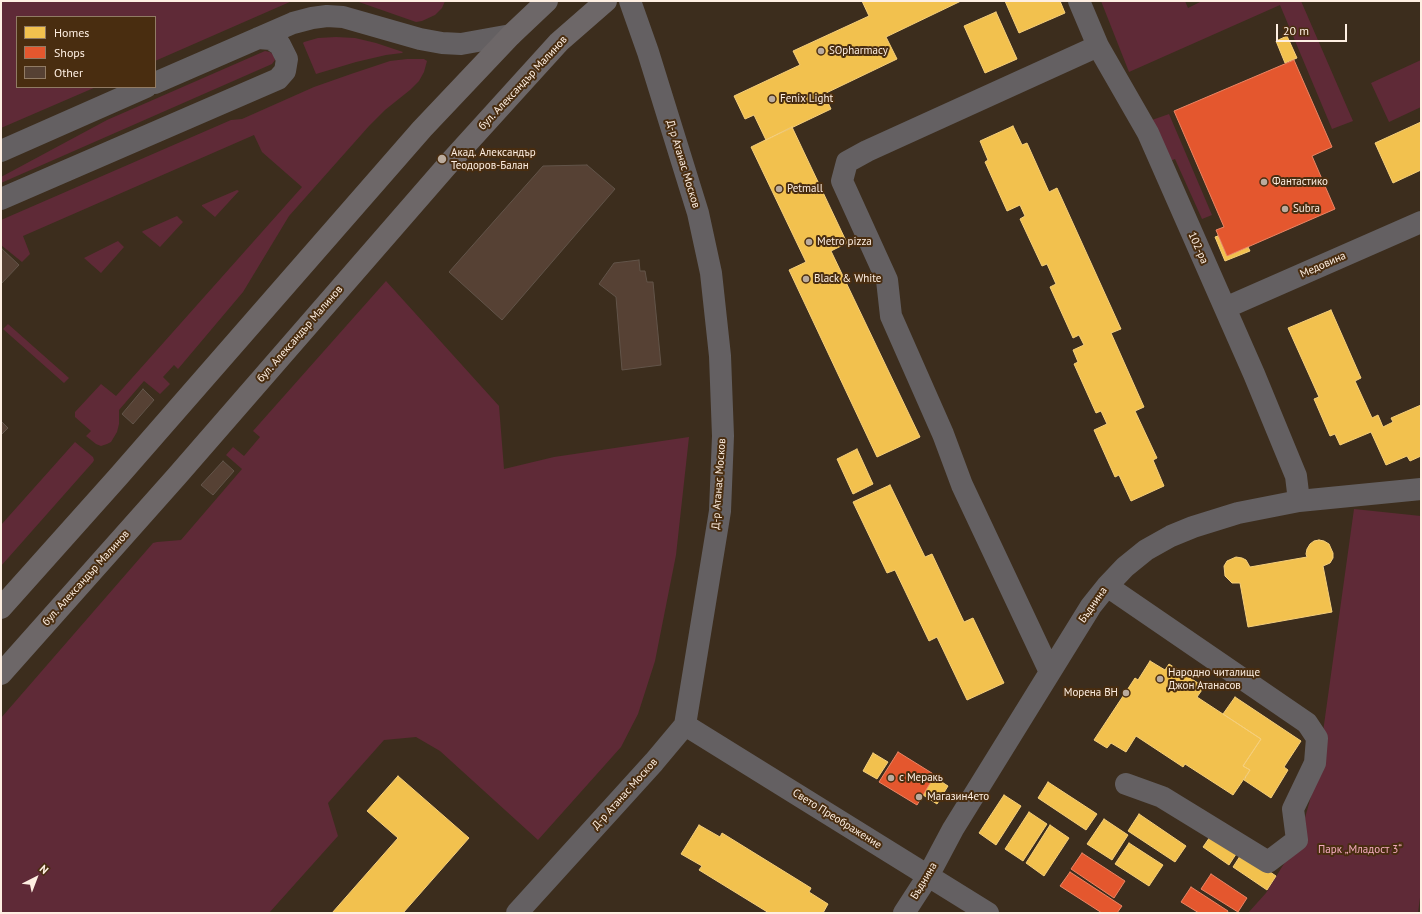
<!DOCTYPE html>
<html>
<head>
<meta charset="utf-8">
<style>
	body { margin:0 }
	#map { position:relative; width:1422px; height:914px; overflow:hidden; background:#3c2d1d; font-family:"PT Sans",sans-serif }
	canvas { display:block }
	.frame { position:absolute; inset:0; border:2px solid #feefe2; pointer-events:none }
	.legend { position:absolute; left:16px; top:16px; width:140px; height:72px; box-sizing:border-box; background:#492d10; border:1px solid #917b64; margin:0; padding:5px 7px; list-style:none; font-size:12px; color:#feefe2 }
	.legend li { display:flex; align-items:center; gap:8px; height:20px }
	.legend b { width:20px; border:1px solid #917b64 }
	.north { position:absolute; left:16px; top:858px; width:40px; height:40px; -webkit-text-stroke:3px #492d10; paint-order:stroke; rotate:42deg; font-size:11px; font-weight:700; line-height:16px; text-align:center; color:#feefe2 }
	.north::after { content:''; display:block; margin:auto; width:14px; height:18px; background:#feefe2; clip-path:polygon(50% 0,100% 100%,50% 72%,0 100%) }
	.scale { position:absolute; left:1276px; top:24px; width:71px; height:18px; box-sizing:border-box; border:2px solid #feefe2; border-top:0; padding-left:5px; font-size:12px; line-height:14px; white-space:nowrap; color:#feefe2; -webkit-text-stroke:3px #492d10; paint-order:stroke }
</style>
</head>
<body>
<div id="map">
<canvas width="1422" height="914"></canvas>
<div class="frame"></div>
<ul class="legend">
<li><b style="height:11px;background:#f2c14e"></b>Homes</li>
<li><b style="height:11px;background:#e4572e"></b>Shops</li>
<li><b style="height:11px;background:#564134"></b>Other</li>
</ul>
<div class="north">N</div>
<div class="scale">20 m</div>
</div>
<script>
const ctx = document.querySelector('canvas').getContext('2d');
ctx.lineJoin = 'round';
function fill(path, color) {
  ctx.fillStyle = color;
  ctx.fill(path, 'evenodd');
}
function toPath(rows) {
  const path = new Path2D();
  for (const r of rows) {
    path.moveTo(r[0], r[1]);
    for (let i = 2; i < r.length; i += 2) path.lineTo(r[i], r[i + 1]);
  }
  return path;
}
function stroke(path, color, width, dash) {
  ctx.strokeStyle = color;
  ctx.lineWidth = width;
  ctx.lineCap = dash ? 'butt' : 'round';
  ctx.setLineDash(dash || []);
  ctx.stroke(path);
}
function write(font, color, halo, rows, align = 'center') {
  ctx.font = font + ' "PT Sans",sans-serif';
  ctx.lineWidth = 4;
  ctx.setLineDash([]);
  ctx.textBaseline = 'middle';
  ctx.strokeStyle = halo;
  ctx.fillStyle = color;
  for (const [text, x, y, turn = 0] of rows) {
    ctx.save();
    ctx.translate(x, y);
    ctx.rotate((+turn || 0) * Math.PI / 180);
    ctx.textAlign = isNaN(turn) ? turn : align;
    if (halo) ctx.strokeText(text, 0, 0);
    ctx.fillText(text, 0, 0);
    ctx.restore();
  }
}
fill(toPath([
	[1,1,292,1,155,61,155,17,17,17,17,87,96,87,1,128],
	[356,1,445,1,442,8,435,15,422,21,416,22],
	[1101,1,1185,1,1188,8,1202,1,1301,1,1353,121,1332,129,1280,5,1129,72],
	[336,37,355,38,376,43,403,52,402,53,386,55,356,62,316,74,303,43,304,42,318,38],
	[265,51,270,52,274,55,275,60,272,64,1,183,1,177,107,120],
	[407,59,424,59,427,61,424,72,419,81,410,90,385,110,369,126,289,216,243,292,178,369,174,365,163,377,170,384,160,394,144,381,119,410,119,424,117,432,111,442,107,444,101,446,96,444,86,436,91,431,75,417,75,412,101,384,116,396,302,187,262,152,254,135,23,236,30,254,22,262,1,245,1,220,231,120,242,119,314,87,351,74,390,61],
	[1421,60,1421,107,1389,122,1371,83],
	[1169,114,1212,215,1202,219,1175,159,1170,161,1152,120],
	[237,190,239,191,215,217,202,206,202,205],
	[177,216,183,222,160,247,142,232,143,231],
	[118,241,124,247,101,273,84,258],
	[386,281,499,406,504,469,554,457,689,437,676,555,655,661,638,714,621,747,538,840,440,751,416,737,384,740,328,803,338,836,269,913,1,913,1,718,153,543,157,542,181,540,242,469,226,455,233,447,244,456,260,437,253,431],
	[8,324,69,378,64,383,3,329],
	[75,442,93,457,94,460,93,462,1,566,1,525],
	[1354,509,1421,516,1421,890,1418,913,1248,913,1266,893,1299,839,1317,775]
]), '#5f2a37');
const homes = toPath([
	[862,1,961,1,886,37,897,59,824,94,831,109,766,140,754,115,745,119,734,96,800,65,793,51,869,16,862,1],
	[1005,1,1060,1,1065,13,1019,33,1005,1],
	[996,12,1017,59,985,73,964,26,996,12],
	[1287,36,1297,58,1285,63,1276,41,1287,36],
	[1421,122,1421,170,1393,183,1375,143,1421,122],
	[1013,126,1022,145,1027,143,1049,192,1057,188,1121,329,1111,333,1144,407,1135,411,1157,458,1153,460,1164,486,1131,501,1119,475,1115,477,1094,430,1107,424,1101,411,1096,413,1074,364,1078,362,1073,350,1084,345,1079,335,1073,338,1050,287,1056,284,1047,264,1042,266,1020,219,1025,216,1020,205,1007,211,985,162,988,160,980,141,1013,126],
	[792,127,847,243,831,251,920,437,877,457,789,270,806,262,751,147,792,127],
	[1218,236,1227,256,1248,247,1250,251,1225,261,1215,237,1218,236],
	[1331,310,1361,378,1355,381,1372,418,1378,415,1383,427,1393,422,1391,418,1421,405,1421,456,1410,461,1407,456,1386,465,1371,432,1340,445,1335,434,1330,436,1314,399,1319,397,1288,328,1331,310],
	[857,449,873,484,853,494,837,459,857,449],
	[890,485,925,557,932,554,964,622,973,618,1004,683,967,700,937,637,929,641,895,570,887,573,853,502,890,485],
	[1319,540,1324,541,1329,544,1333,553,1333,558,1330,563,1323,566,1332,612,1248,627,1240,583,1232,583,1225,576,1224,566,1227,561,1236,557,1242,558,1246,560,1250,567,1307,557,1306,554,1307,549,1310,544,1314,541,1319,540],
	[1150,661,1165,670,1169,664,1204,687,1197,697,1261,739,1243,766,1250,770,1233,795,1185,764,1183,767,1136,736,1126,752,1111,743,1107,748,1094,740,1135,678,1138,680,1150,661],
	[1235,697,1301,741,1284,767,1288,770,1271,798,1244,780,1250,770,1243,766,1261,739,1223,714,1235,697],
	[873,753,888,762,877,779,863,771,873,753],
	[398,776,469,838,403,913,332,913,398,838,367,811,398,776],
	[934,777,948,786,937,804,923,795,934,777],
	[1048,782,1097,814,1086,830,1038,798,1048,782],
	[1004,795,1021,806,996,845,979,833,1004,795],
	[1029,812,1047,824,1023,861,1005,849,1029,812],
	[1139,814,1186,846,1175,862,1128,831,1139,814],
	[1104,819,1128,835,1112,860,1087,844,1104,819],
	[699,825,720,837,722,833,811,888,809,892,828,904,823,913,769,913,699,870,702,866,681,854,699,825],
	[1050,825,1069,838,1044,876,1026,863,1050,825],
	[1212,834,1238,851,1229,865,1203,847,1212,834],
	[1129,843,1163,865,1149,886,1115,864,1129,843],
	[1242,853,1276,876,1267,890,1233,867,1242,853]
]);
fill(homes, '#f2c14e');
stroke(homes, '#f6cf7a', 1);
const shops = toPath([
	[1294,60,1332,147,1312,156,1335,209,1227,256,1216,230,1224,227,1174,111,1294,60],
	[898,752,935,775,917,805,879,782,898,752],
	[1082,853,1125,881,1114,898,1071,869,1082,853],
	[1070,872,1122,906,1117,913,1102,913,1060,886,1070,872],
	[1211,874,1247,898,1238,912,1201,889,1211,874],
	[1191,887,1228,911,1227,913,1199,913,1181,902,1191,887]
]);
fill(shops, '#e4572e');
stroke(shops, '#ec8564', 1);
const building = toPath([
	[587,165,615,189,502,320,449,272,543,166,587,165],
	[2,249,19,265,1,284,1,250,2,249],
	[639,260,640,271,645,271,647,282,653,282,661,365,622,370,616,297,599,284,614,263,639,260],
	[143,389,154,400,133,424,122,414,143,389],
	[1,421,8,428,2,434,1,434,1,421],
	[223,461,234,471,213,495,201,485,223,461]
]);
fill(building, '#564134');
stroke(building, '#625449', 1);
stroke(toPath([
	[1079,1,1098,46,1148,133,1254,374,1296,476,1299,501],
	[155,83,293,23,312,18,327,16,343,17,420,39,442,43,461,44,511,35],
	[1,151,146,87],
	[1,199,278,79,285,71,287,59,280,45,271,39,258,38],
	[1225,308,1421,222],
	[1107,586,1307,723,1317,738,1315,763,1293,809,1297,840,1268,862,1162,797,1126,784],
	[1050,672,962,485,943,434,891,316,887,280,842,181,847,162,867,151,1098,46],
	[685,725,988,913],
	[517,913,654,762,685,725,720,511,723,436,720,356,711,273,698,213,648,52,630,1],
	[904,913,928,876,953,829,1091,606,1107,586,1125,567,1146,550,1171,536,1193,527,1238,513,1299,501,1421,489]
]), '#646062', 22);
stroke(toPath([
	[1,608,118,477,422,129,511,35,547,1],
	[1,674,177,476,451,161,559,42,606,1]
]), '#6d6768', 22);
for (const [x, y, r, color] of [
	[821,51,4,"#baab9d"],
	[772,99,4,"#baab9d"],
	[442,159,5,"#baab9d"],
	[1264,182,4,"#baab9d"],
	[779,189,4,"#baab9d"],
	[1285,209,4,"#baab9d"],
	[809,242,4,"#baab9d"],
	[806,279,4,"#baab9d"],
	[1160,679,4,"#baab9d"],
	[1126,693,4,"#baab9d"],
	[891,778,4,"#baab9d"],
	[919,797,4,"#baab9d"]
]) {
  const dot = new Path2D();
  dot.arc(x, y, r, 0, 2 * Math.PI);
  ctx.fillStyle = color;
  ctx.fill(dot);
  stroke(dot, '#492d10', 1.5);
}
write('11px', '#feefe2', '#492d10', [
	["SOpharmacy",829,51],
	["Fenix Light",780,99],
	["Акад. Александър",451,153],
	["Теодоров-Балан",451,166],
	["Фантастико",1272,182],
	["Petmall",787,189],
	["Subra",1293,209],
	["Metro pizza",817,242],
	["Black & White",814,279],
	["Народно читалище",1168,673],
	["Джон Атанасов",1168,686],
	["Морена ВН",1118,693,"right"],
	["с Меракь",899,778],
	["Магазин4ето",927,797]
], 'left');
write('11px', '#feefe2', '#492d10', [
	["бул. Александър Малинов",523,83,-47],
	["Д-р Атанас Москов",683,164,73],
	["102-ра",1198,248,66],
	["Медовина",1323,265,-24],
	["бул. Александър Малинов",300,334,-49],
	["Д-р Атанас Москов",719,484,-86],
	["бул. Александър Малинов",86,578,-48],
	["Бъднина",1093,605,-55],
	["Д-р Атанас Москов",625,794,-48],
	["Свето Преображение",837,819,32],
	["Бъднина",924,881,-59]
]);
write('11px', '#f4acbe', '#492d10', [
	["Парк „Младост 3“",1360,850]
]);
</script>
</body>
</html>
